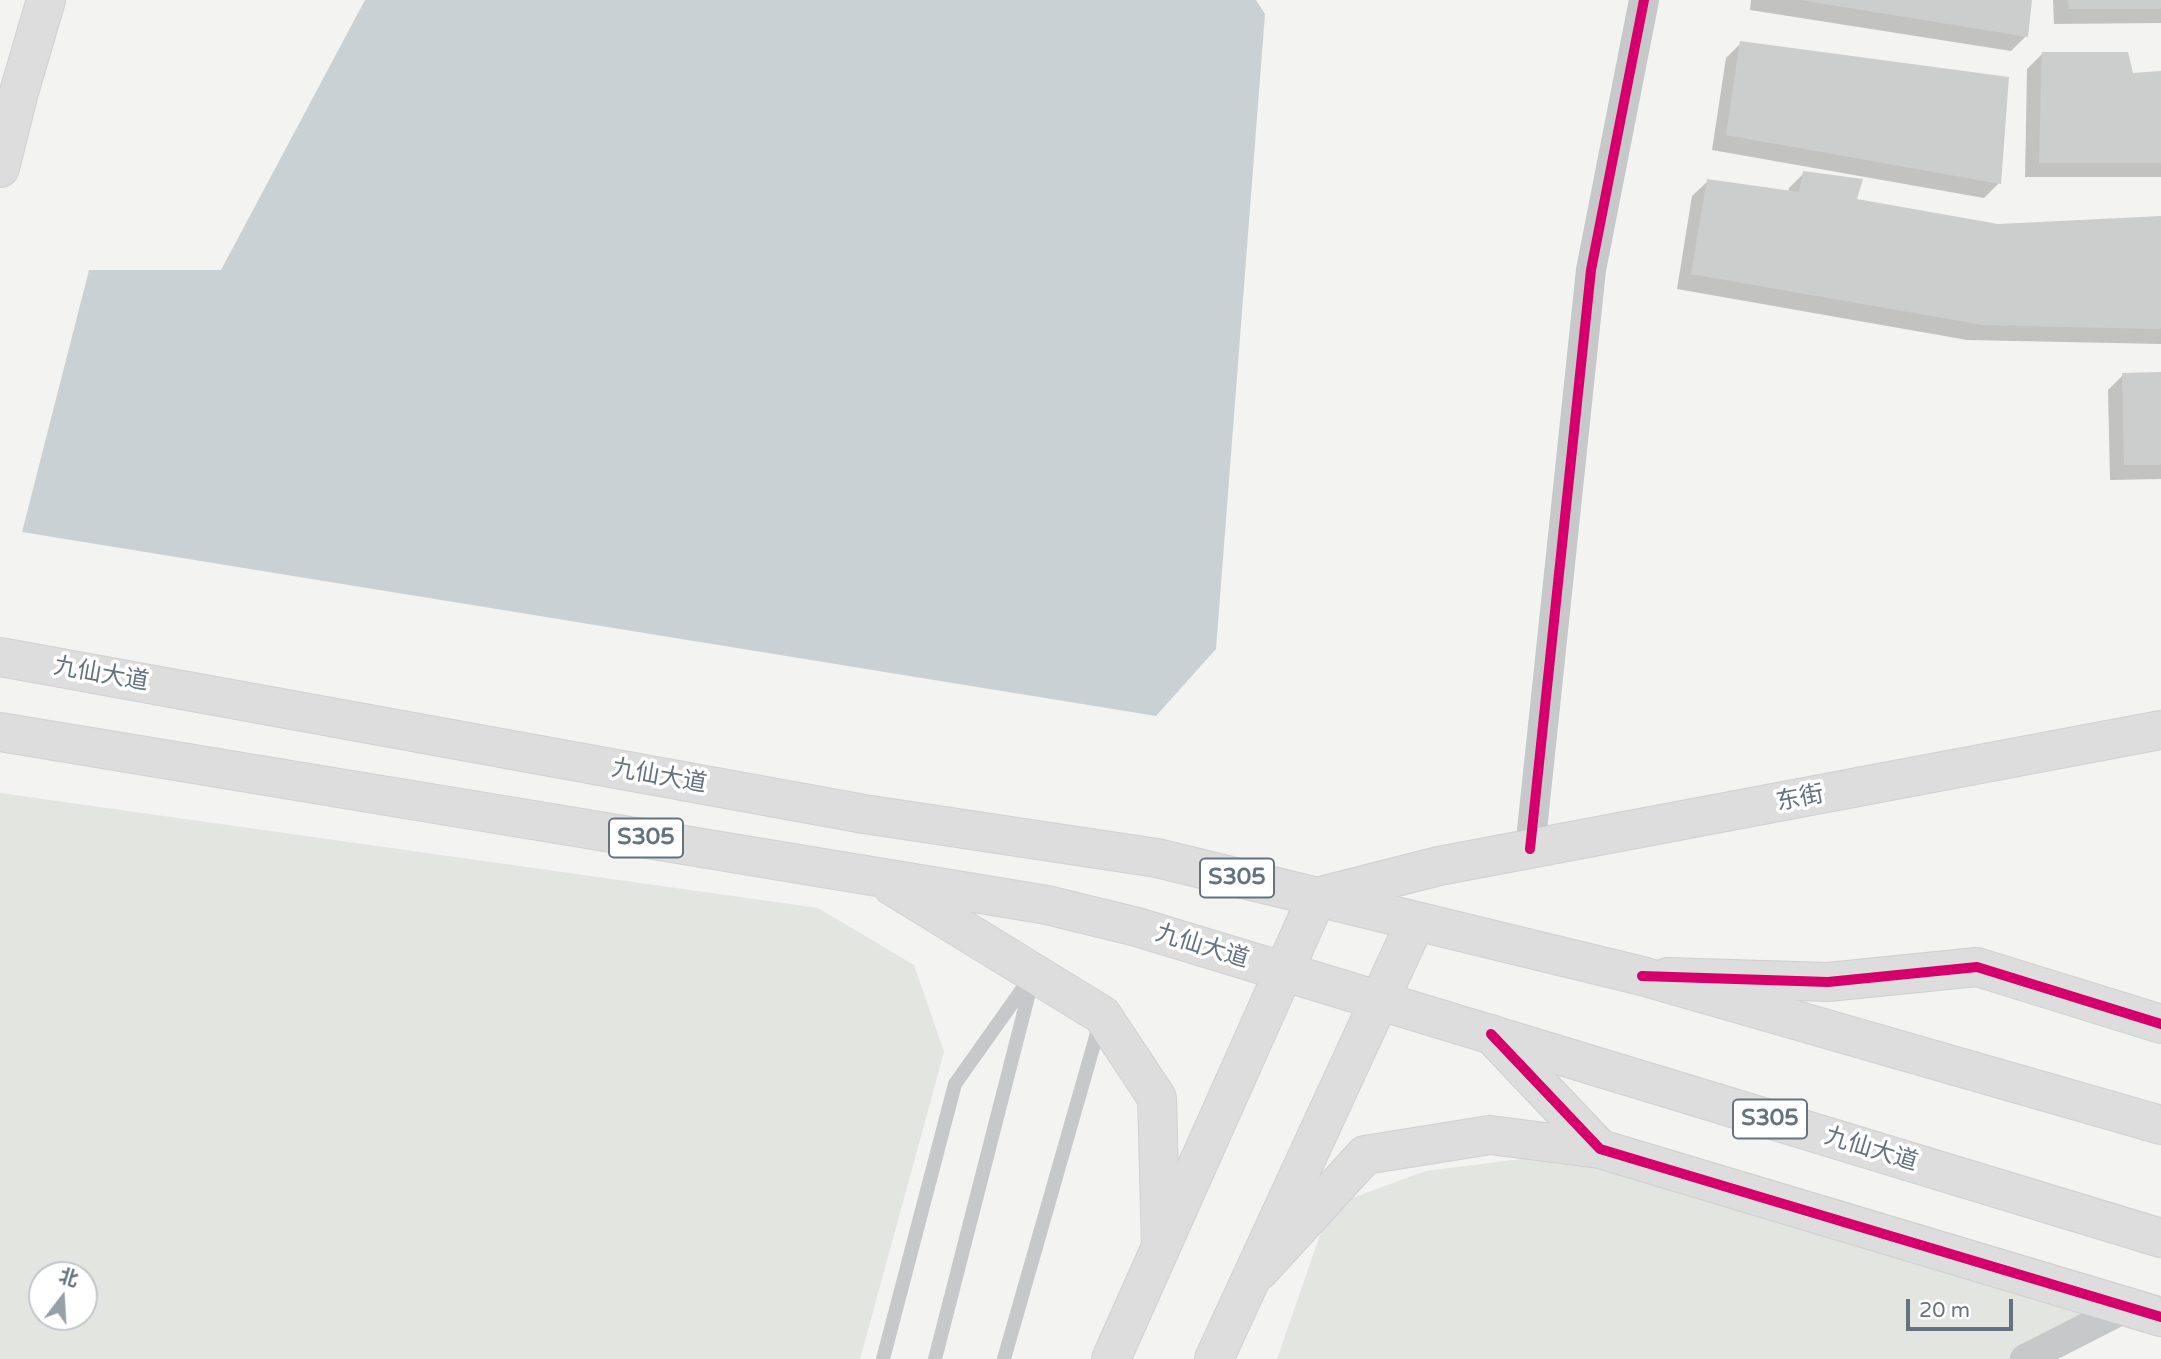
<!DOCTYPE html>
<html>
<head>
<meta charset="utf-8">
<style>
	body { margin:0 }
	#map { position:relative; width:2161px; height:1359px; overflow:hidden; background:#f3f3f1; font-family:"Varela Round","Noto Sans SC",sans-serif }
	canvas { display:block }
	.north { position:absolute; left:28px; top:1261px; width:70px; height:70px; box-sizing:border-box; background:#fff; border:2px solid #c1c7cc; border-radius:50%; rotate:17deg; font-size:19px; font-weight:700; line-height:28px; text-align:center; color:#65727f }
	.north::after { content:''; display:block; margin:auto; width:24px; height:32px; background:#979fa7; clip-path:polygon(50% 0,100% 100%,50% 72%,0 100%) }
	.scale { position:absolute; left:1906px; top:1299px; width:107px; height:32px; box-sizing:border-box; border:4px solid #65727f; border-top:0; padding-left:9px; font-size:21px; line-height:24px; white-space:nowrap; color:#65727f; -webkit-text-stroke:5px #fff; paint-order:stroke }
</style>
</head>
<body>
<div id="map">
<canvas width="2161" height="1359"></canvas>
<div class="north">北</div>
<div class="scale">20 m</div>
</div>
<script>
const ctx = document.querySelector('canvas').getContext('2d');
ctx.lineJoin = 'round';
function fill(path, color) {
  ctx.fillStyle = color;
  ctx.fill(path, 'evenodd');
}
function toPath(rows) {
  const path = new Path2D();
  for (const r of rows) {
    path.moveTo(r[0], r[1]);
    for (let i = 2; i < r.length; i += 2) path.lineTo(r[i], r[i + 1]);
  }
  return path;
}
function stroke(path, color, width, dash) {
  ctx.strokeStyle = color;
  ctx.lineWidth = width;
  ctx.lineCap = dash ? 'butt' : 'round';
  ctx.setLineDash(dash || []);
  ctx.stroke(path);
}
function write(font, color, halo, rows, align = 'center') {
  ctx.font = font + ' "Varela Round","Noto Sans SC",sans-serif';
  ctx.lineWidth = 7;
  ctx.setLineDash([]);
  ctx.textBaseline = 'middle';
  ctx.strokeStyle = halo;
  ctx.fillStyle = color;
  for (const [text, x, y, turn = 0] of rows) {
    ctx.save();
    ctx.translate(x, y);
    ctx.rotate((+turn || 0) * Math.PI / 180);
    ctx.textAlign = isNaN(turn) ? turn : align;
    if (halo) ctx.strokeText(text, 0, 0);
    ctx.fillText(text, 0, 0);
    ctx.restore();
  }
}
fill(toPath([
	[0,793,818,908,914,965,944,1052,860,1359,0,1359],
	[84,1275,84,1317,42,1317,42,1275],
	[1600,1149,2127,1307,2025,1359,1277,1359,1330,1206,1426,1171]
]), '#e2e5e0');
fill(toPath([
	[365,0,1256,0,1265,14,1216,649,1156,716,22,532,89,270,221,270]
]), '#cad1d4');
fill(toPath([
	[1751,0,2031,0,2026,36,2011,51,1750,10],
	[2053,0,2161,0,2161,23,2054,24],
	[1741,43,1999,183,1984,198,1712,150,1726,58],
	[2042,54,2132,74,2161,73,2161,177,2025,177,2027,69],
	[1804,173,1855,201,1998,225,2161,218,2161,344,1967,340,1677,289,1692,196,1708,181,1788,192,1789,188],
	[2161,374,2161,479,2110,480,2108,390,2123,375]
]), '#0003');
fill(toPath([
	[1801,0,2032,0,2028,37],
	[2068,0,2161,0,2161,9,2069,9],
	[1740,41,2009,77,2001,184,1726,135],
	[2042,52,2128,52,2133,73,2161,71,2161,163,2039,163],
	[1803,171,1863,179,1857,199,1998,224,2161,216,2161,329,1983,325,1691,274,1707,179,1799,192],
	[2161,372,2161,465,2124,465,2122,373]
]), '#cccdcd');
const secondary = toPath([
	[1668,977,1828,982,1977,967,2161,1024],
	[1491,1034,1600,1149,2161,1317],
	[1259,1271,1365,1155,1490,1135,1600,1149]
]);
const primary = toPath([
	[1317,897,1439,866,2161,730]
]);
const highway = toPath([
	[0,168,19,92,46,0],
	[0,657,864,814,1157,858,1642,976,2161,1125],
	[0,732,1047,905,1137,927,2161,1238],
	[892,886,1102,1015,1157,1098,1161,1247],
	[1111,1359,1317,897],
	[1214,1359,1416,921]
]);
stroke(secondary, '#cfcfcf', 40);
stroke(primary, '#d0d0d1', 40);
stroke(highway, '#d0d1d1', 40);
stroke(toPath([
	[883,1359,955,1084,1033,974],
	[935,1359,1032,981],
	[1004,1359,1100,1023]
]), '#c7c8c9', 14);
stroke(toPath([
	[1530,849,1591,270,1644,0],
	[2025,1359,2127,1307]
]), '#c7c8c9', 30);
stroke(secondary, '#ddd', 38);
stroke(primary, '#ddd', 38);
stroke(highway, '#ddd', 38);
stroke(toPath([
	[1530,849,1591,270,1644,0],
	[1642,976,1828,982,1977,967,2161,1024],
	[1491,1034,1600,1149,2161,1317]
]), '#d6006c', 10);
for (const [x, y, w] of [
	[646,838,74],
	[1237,878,74],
	[1770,1119,74]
]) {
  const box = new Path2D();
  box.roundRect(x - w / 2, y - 19.5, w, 39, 5);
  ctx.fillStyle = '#fff';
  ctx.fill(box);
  stroke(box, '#65727f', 2);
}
write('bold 23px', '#65727f', null, [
	["S305",646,838],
	["S305",1237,878],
	["S305",1770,1119]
]);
write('24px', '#65727f', '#fff', [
	["九仙大道",101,675,10],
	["九仙大道",659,777,10],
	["东街",1800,799,-11],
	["九仙大道",1202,947,17],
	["九仙大道",1871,1150,17]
]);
</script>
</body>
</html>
